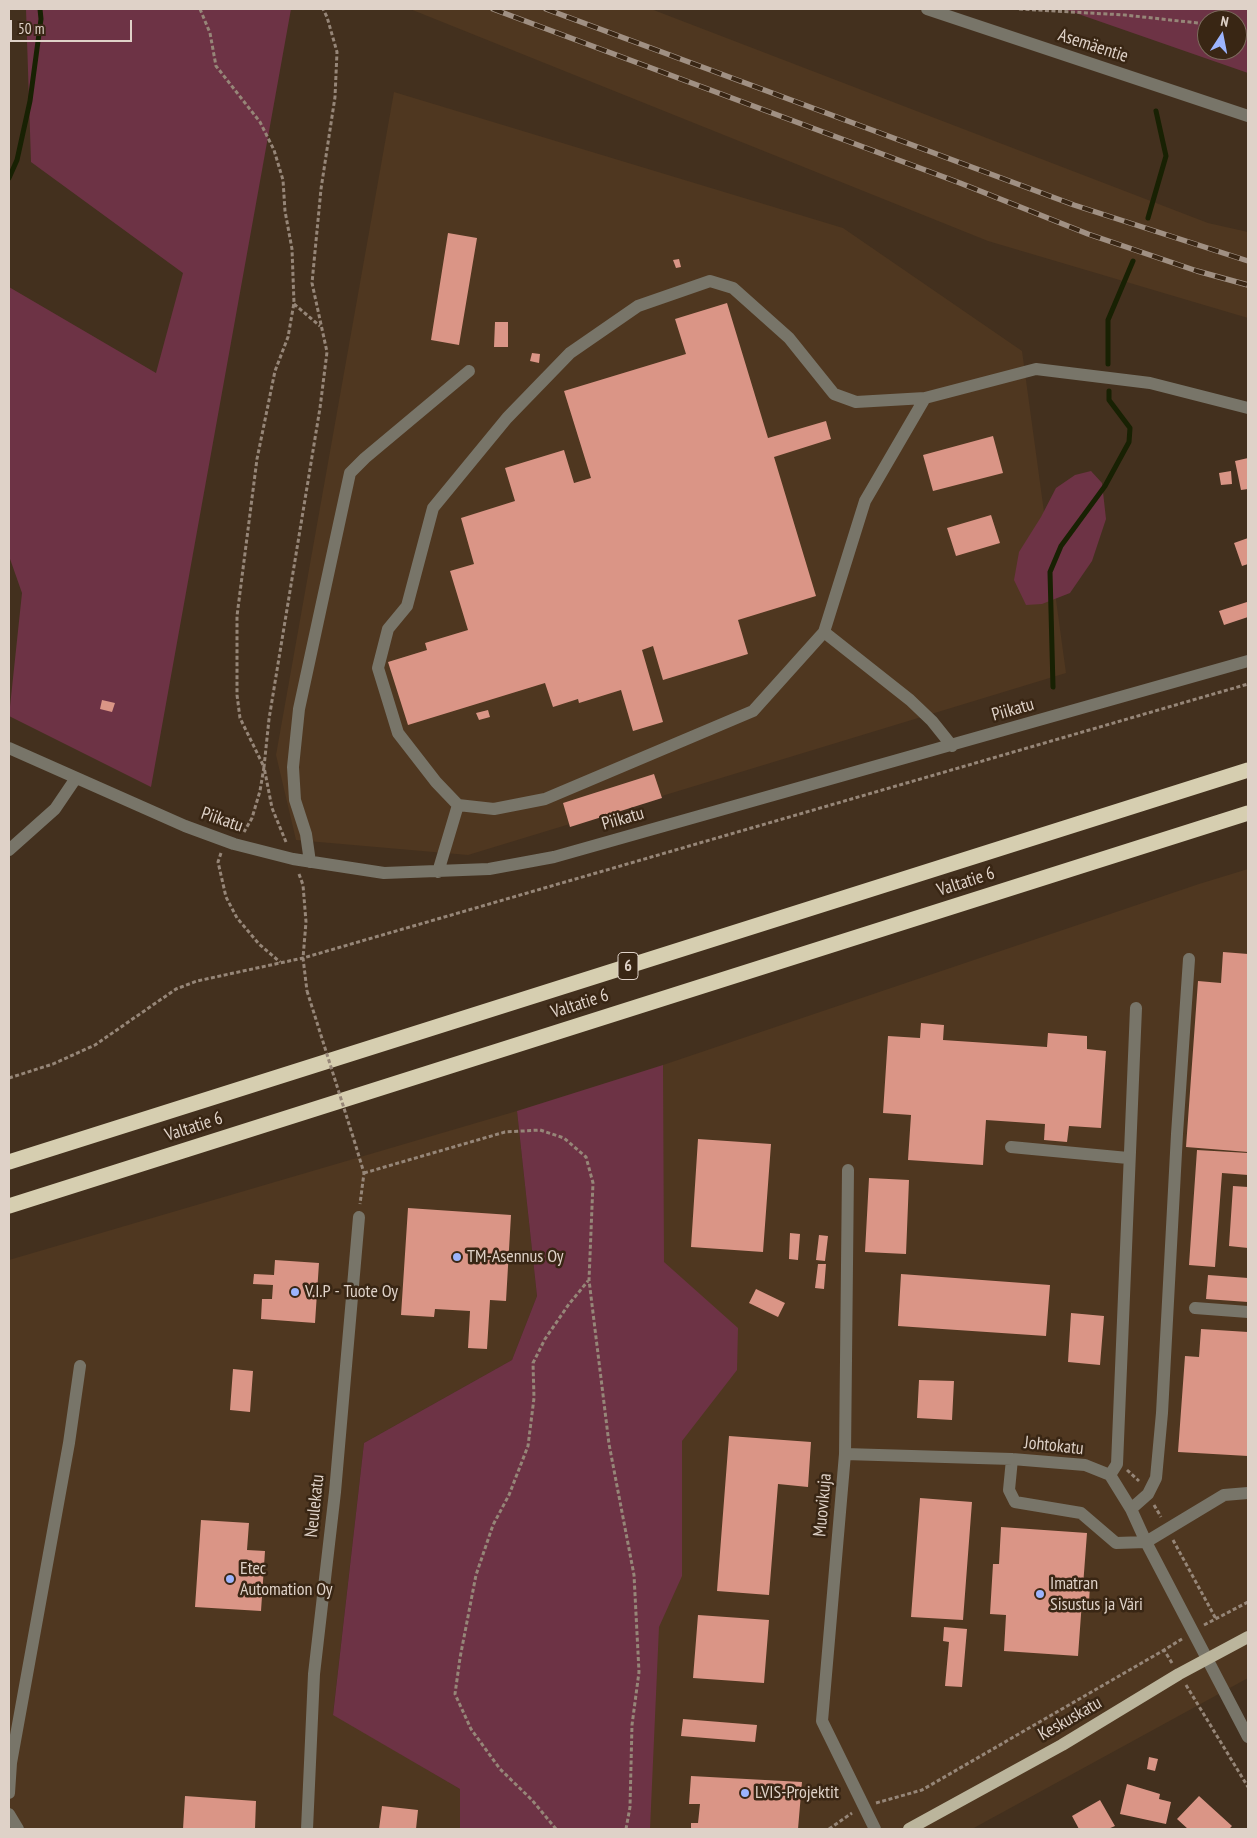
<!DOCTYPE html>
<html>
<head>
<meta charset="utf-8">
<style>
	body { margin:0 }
	#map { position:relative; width:1257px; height:1838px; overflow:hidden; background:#43301e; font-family:"PT Sans Narrow",sans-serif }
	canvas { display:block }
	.frame { position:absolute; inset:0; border:10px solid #dfd2c8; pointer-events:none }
	.north { position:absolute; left:1197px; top:10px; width:50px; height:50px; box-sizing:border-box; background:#392614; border:1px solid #7b6b5c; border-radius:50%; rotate:11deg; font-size:14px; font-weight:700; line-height:20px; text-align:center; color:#dfd2c8 }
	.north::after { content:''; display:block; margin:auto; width:18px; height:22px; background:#9cb4fd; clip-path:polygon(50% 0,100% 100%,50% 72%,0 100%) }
	.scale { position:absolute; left:10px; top:20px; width:122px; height:22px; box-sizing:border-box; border:2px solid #dfd2c8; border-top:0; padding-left:6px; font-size:15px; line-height:18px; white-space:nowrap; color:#dfd2c8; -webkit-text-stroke:4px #392614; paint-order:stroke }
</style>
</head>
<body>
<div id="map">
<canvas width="1257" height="1838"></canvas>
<div class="frame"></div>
<div class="north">N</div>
<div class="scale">50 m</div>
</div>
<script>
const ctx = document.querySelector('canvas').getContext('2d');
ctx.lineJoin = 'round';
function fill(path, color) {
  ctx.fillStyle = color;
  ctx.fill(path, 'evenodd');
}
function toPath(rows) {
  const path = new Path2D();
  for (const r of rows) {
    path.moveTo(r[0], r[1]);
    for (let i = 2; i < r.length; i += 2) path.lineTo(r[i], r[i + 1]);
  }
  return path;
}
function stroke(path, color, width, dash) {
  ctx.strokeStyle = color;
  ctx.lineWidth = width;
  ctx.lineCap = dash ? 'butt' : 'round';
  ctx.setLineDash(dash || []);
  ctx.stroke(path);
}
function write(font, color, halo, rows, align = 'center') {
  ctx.font = font + ' "PT Sans Narrow",sans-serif';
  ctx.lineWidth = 5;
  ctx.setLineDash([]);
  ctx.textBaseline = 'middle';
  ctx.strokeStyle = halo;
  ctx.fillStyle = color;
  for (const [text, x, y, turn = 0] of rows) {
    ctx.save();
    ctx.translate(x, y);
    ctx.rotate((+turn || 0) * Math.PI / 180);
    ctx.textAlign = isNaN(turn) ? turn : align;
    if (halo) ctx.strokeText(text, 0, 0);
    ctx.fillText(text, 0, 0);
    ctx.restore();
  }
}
fill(toPath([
	[410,9,651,9,1208,223,1248,232,1248,318,988,241],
	[394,92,843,228,1022,351,1066,673,468,855,296,840,276,755],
	[1248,869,1248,1678,972,1829,649,1829,663,1065,1199,884],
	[517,1111,537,1296,512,1360,364,1443,333,1714,460,1789,460,1829,9,1829,9,1260]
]), '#4f3720');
fill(toPath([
	[26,9,291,9,151,787,9,716,22,593,9,556,9,287,156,373,183,273,31,162],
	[1064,9,1248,9,1248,73],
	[1207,20,1237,20,1237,50,1207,50],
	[1091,471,1102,483,1106,519,1092,561,1070,593,1042,604,1026,605,1014,580,1019,552,1041,517,1056,488,1075,475],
	[663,1065,664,1262,738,1328,737,1370,682,1441,682,1576,659,1627,650,1829,460,1829,460,1789,333,1715,364,1443,512,1360,537,1296,517,1111]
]), '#6d3345');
stroke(toPath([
	[9,178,17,160,30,101,41,19,40,9],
	[1148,218,1166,156,1156,111],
	[1108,364,1108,320,1133,261],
	[1053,687,1050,572,1061,546,1105,486,1129,442,1130,428,1109,400,1109,391]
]), '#182103', 5);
fill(toPath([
	[448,233,477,238,459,345,431,340],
	[679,259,681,267,676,268,673,260],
	[727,303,768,438,826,421,831,439,774,457,816,596,738,620,748,654,663,680,653,646,642,650,663,722,633,731,621,690,579,703,578,699,553,707,545,683,408,725,388,662,427,650,425,643,468,630,450,571,474,564,461,518,515,501,505,468,564,450,574,483,591,478,564,391,686,354,675,319],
	[495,322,508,322,508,347,494,347],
	[532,353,540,354,539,363,530,361],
	[993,436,1003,473,933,491,923,455],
	[1248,458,1248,489,1241,490,1235,461],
	[1231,471,1232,484,1221,485,1219,473],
	[991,515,1000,543,956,556,947,528],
	[1248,538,1248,564,1242,566,1234,543],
	[1247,602,1248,617,1224,625,1219,611],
	[102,700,115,703,112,712,100,709],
	[488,710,490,717,479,720,476,713],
	[654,774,662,798,570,827,563,803],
	[1223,952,1248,954,1248,1152,1186,1147,1198,981,1221,983],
	[921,1023,944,1025,943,1040,1047,1047,1048,1033,1087,1036,1087,1049,1106,1051,1101,1128,1069,1126,1067,1142,1044,1140,1045,1124,986,1120,983,1165,908,1160,911,1115,883,1113,888,1036,920,1038],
	[698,1139,771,1144,763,1252,691,1247],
	[1197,1150,1248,1153,1248,1175,1222,1173,1215,1267,1189,1265],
	[869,1178,909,1180,906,1254,865,1252],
	[1233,1186,1248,1187,1248,1248,1229,1246],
	[408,1208,511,1215,506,1301,490,1300,487,1349,468,1348,470,1311,435,1309,434,1317,401,1315],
	[790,1233,800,1234,798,1260,789,1259],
	[819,1235,828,1236,825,1261,816,1260],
	[275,1260,319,1263,315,1323,261,1319,262,1299,272,1299,273,1285,253,1284,254,1274,274,1275],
	[818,1264,826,1264,824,1289,815,1288],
	[901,1274,1050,1285,1046,1336,898,1326],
	[1208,1275,1248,1278,1248,1302,1206,1299],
	[756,1289,785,1303,778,1317,749,1303],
	[1071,1313,1104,1316,1100,1365,1068,1362],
	[1201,1329,1248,1332,1248,1456,1178,1452,1185,1356,1199,1357],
	[233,1369,253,1371,250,1412,230,1410],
	[919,1380,954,1381,952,1420,917,1418],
	[729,1436,811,1442,808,1487,778,1484,769,1595,717,1591],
	[920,1498,972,1502,963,1620,911,1617],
	[201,1520,249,1523,247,1550,265,1551,261,1611,195,1607],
	[1001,1527,1087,1533,1083,1586,1090,1586,1089,1602,1082,1601,1078,1656,1004,1651,1006,1615,990,1614,993,1564,999,1564],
	[698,1615,769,1620,764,1683,693,1678],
	[944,1627,967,1629,962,1687,945,1686,949,1642,943,1641],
	[683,1719,757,1725,755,1742,681,1736],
	[1149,1757,1158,1759,1155,1771,1147,1769],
	[691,1776,802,1782,798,1829,691,1829,691,1823,698,1823,700,1804,689,1804],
	[1127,1784,1160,1794,1159,1799,1171,1802,1166,1824,1120,1814],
	[185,1796,256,1801,255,1829,183,1829],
	[1199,1796,1232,1826,1229,1829,1188,1829,1177,1819],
	[1100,1800,1115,1826,1108,1829,1079,1829,1072,1816],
	[382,1806,418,1810,416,1829,379,1829]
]), '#da9586');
stroke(toPath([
	[200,9,210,33,216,66,260,122,274,150,283,180,285,211,292,249,294,303,288,337,275,371,257,459,237,616,237,695,240,718,264,767,260,791,252,818,244,832],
	[1019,9,1125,15,1207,24],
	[1237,31,1248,37],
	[294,304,320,326],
	[286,842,272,808,264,767,269,719,320,408,327,352,312,283,321,189,335,97,337,52,327,17,323,9],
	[221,853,218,862,226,897,237,918,259,944,280,962],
	[299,874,303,885,306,922,303,958,307,991],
	[9,1078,53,1064,95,1045,176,989,197,981,303,958,1248,684],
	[354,1140,364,1173,360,1204],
	[364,1173,505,1132,540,1130,564,1138,586,1157,593,1183,589,1280,609,1444,634,1575,639,1672,632,1725,630,1807,626,1829],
	[1127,1470,1139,1481],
	[1154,1505,1161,1517],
	[1173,1540,1216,1619],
	[1204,1625,1248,1602],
	[1172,1663,1164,1650,1182,1639],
	[1186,1685,1248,1787],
	[876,1803,922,1790,1164,1650],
	[556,1829,532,1800,500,1769,471,1729,455,1694,460,1658,476,1575,493,1525,509,1495,528,1446,534,1398,533,1363,545,1339,569,1304,588,1281],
	[829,1829,852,1813]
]), '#968678', 3, [4, 2.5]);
stroke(toPath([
	[927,9,1248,116],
	[824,632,910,700,932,721,952,746],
	[9,748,185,826,234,844,293,859,384,873,489,869,554,857,1248,661],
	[458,805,494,809,545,799,753,711,824,632,865,501,925,398],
	[9,850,55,809,76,778],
	[310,862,306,834,295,800,293,767,299,709,350,473,365,458,469,371],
	[438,872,458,805,436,782,398,733,378,668,388,629,407,606,433,508,507,418,570,353,638,306,710,281,733,288,789,338,834,394,856,402,925,398,1036,369,1150,383,1248,408],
	[1011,1147,1128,1158],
	[848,1170,845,1454,822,1721,875,1829],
	[1195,1308,1248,1312],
	[845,1454,1012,1459,1085,1465,1110,1475,1131,1509,1146,1542,1248,1737],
	[1012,1459,1009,1490,1015,1502,1081,1513,1116,1543,1146,1542,1224,1495,1248,1493],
	[1110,1475,1117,1464,1136,1008],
	[1131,1509,1148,1494,1156,1478,1162,1413,1177,1134,1189,959],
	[9,1793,11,1763,69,1443,80,1366],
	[9,1814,18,1829],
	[307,1829,314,1674,335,1492,359,1217]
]), '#787569', 12);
stroke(toPath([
	[909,1829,1062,1745,1179,1674,1248,1637]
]), '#bbb59c', 12);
stroke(toPath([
	[9,1162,1248,770],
	[9,1206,1248,813]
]), '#d6ceb0', 15);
const rail = toPath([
	[493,9,960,183,1088,234,1197,271,1248,285],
	[546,9,1074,205,1248,261]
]);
stroke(rail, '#a09083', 5.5);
stroke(rail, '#392614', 4, [11]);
stroke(toPath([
	[307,991,354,1140]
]), '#968678', 3, [4, 2.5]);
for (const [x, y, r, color] of [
	[457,1257,5,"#9cb4fd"],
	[295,1292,5,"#9cb4fd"],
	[230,1579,5,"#9cb4fd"],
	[1040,1594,5,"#9cb4fd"],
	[745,1793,5,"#9cb4fd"]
]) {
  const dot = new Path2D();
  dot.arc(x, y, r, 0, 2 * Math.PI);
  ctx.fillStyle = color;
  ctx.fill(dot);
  stroke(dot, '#392614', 2);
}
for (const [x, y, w] of [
	[628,966,20]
]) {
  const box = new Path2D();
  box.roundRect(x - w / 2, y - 13.5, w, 27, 4);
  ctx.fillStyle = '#392614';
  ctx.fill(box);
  stroke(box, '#dfd2c8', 1);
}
write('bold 16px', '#dfd2c8', null, [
	["6",628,966]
]);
write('18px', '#dfd2c8', '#392614', [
	["Asemäentie",1093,46,18],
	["Piikatu",1013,710,-16],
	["Piikatu",623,819,-16],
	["Piikatu",222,820,19],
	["Valtatie 6",966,882,-18],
	["Valtatie 6",580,1004,-18],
	["Valtatie 6",194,1127,-18],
	["Johtokatu",1054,1446,6],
	["Muovikuja",823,1505,-85],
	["Neulekatu",315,1506,-84],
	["Keskuskatu",1070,1719,-30]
]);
write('18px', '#dfd2c8', '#392614', [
	["TM-Asennus Oy",467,1257],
	["V.I.P - Tuote Oy",305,1292],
	["Etec",240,1569],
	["Automation Oy",240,1590],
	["Imatran",1050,1584],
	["Sisustus ja Väri",1050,1605],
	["LVIS-Projektit",755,1793]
], 'left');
</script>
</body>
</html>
